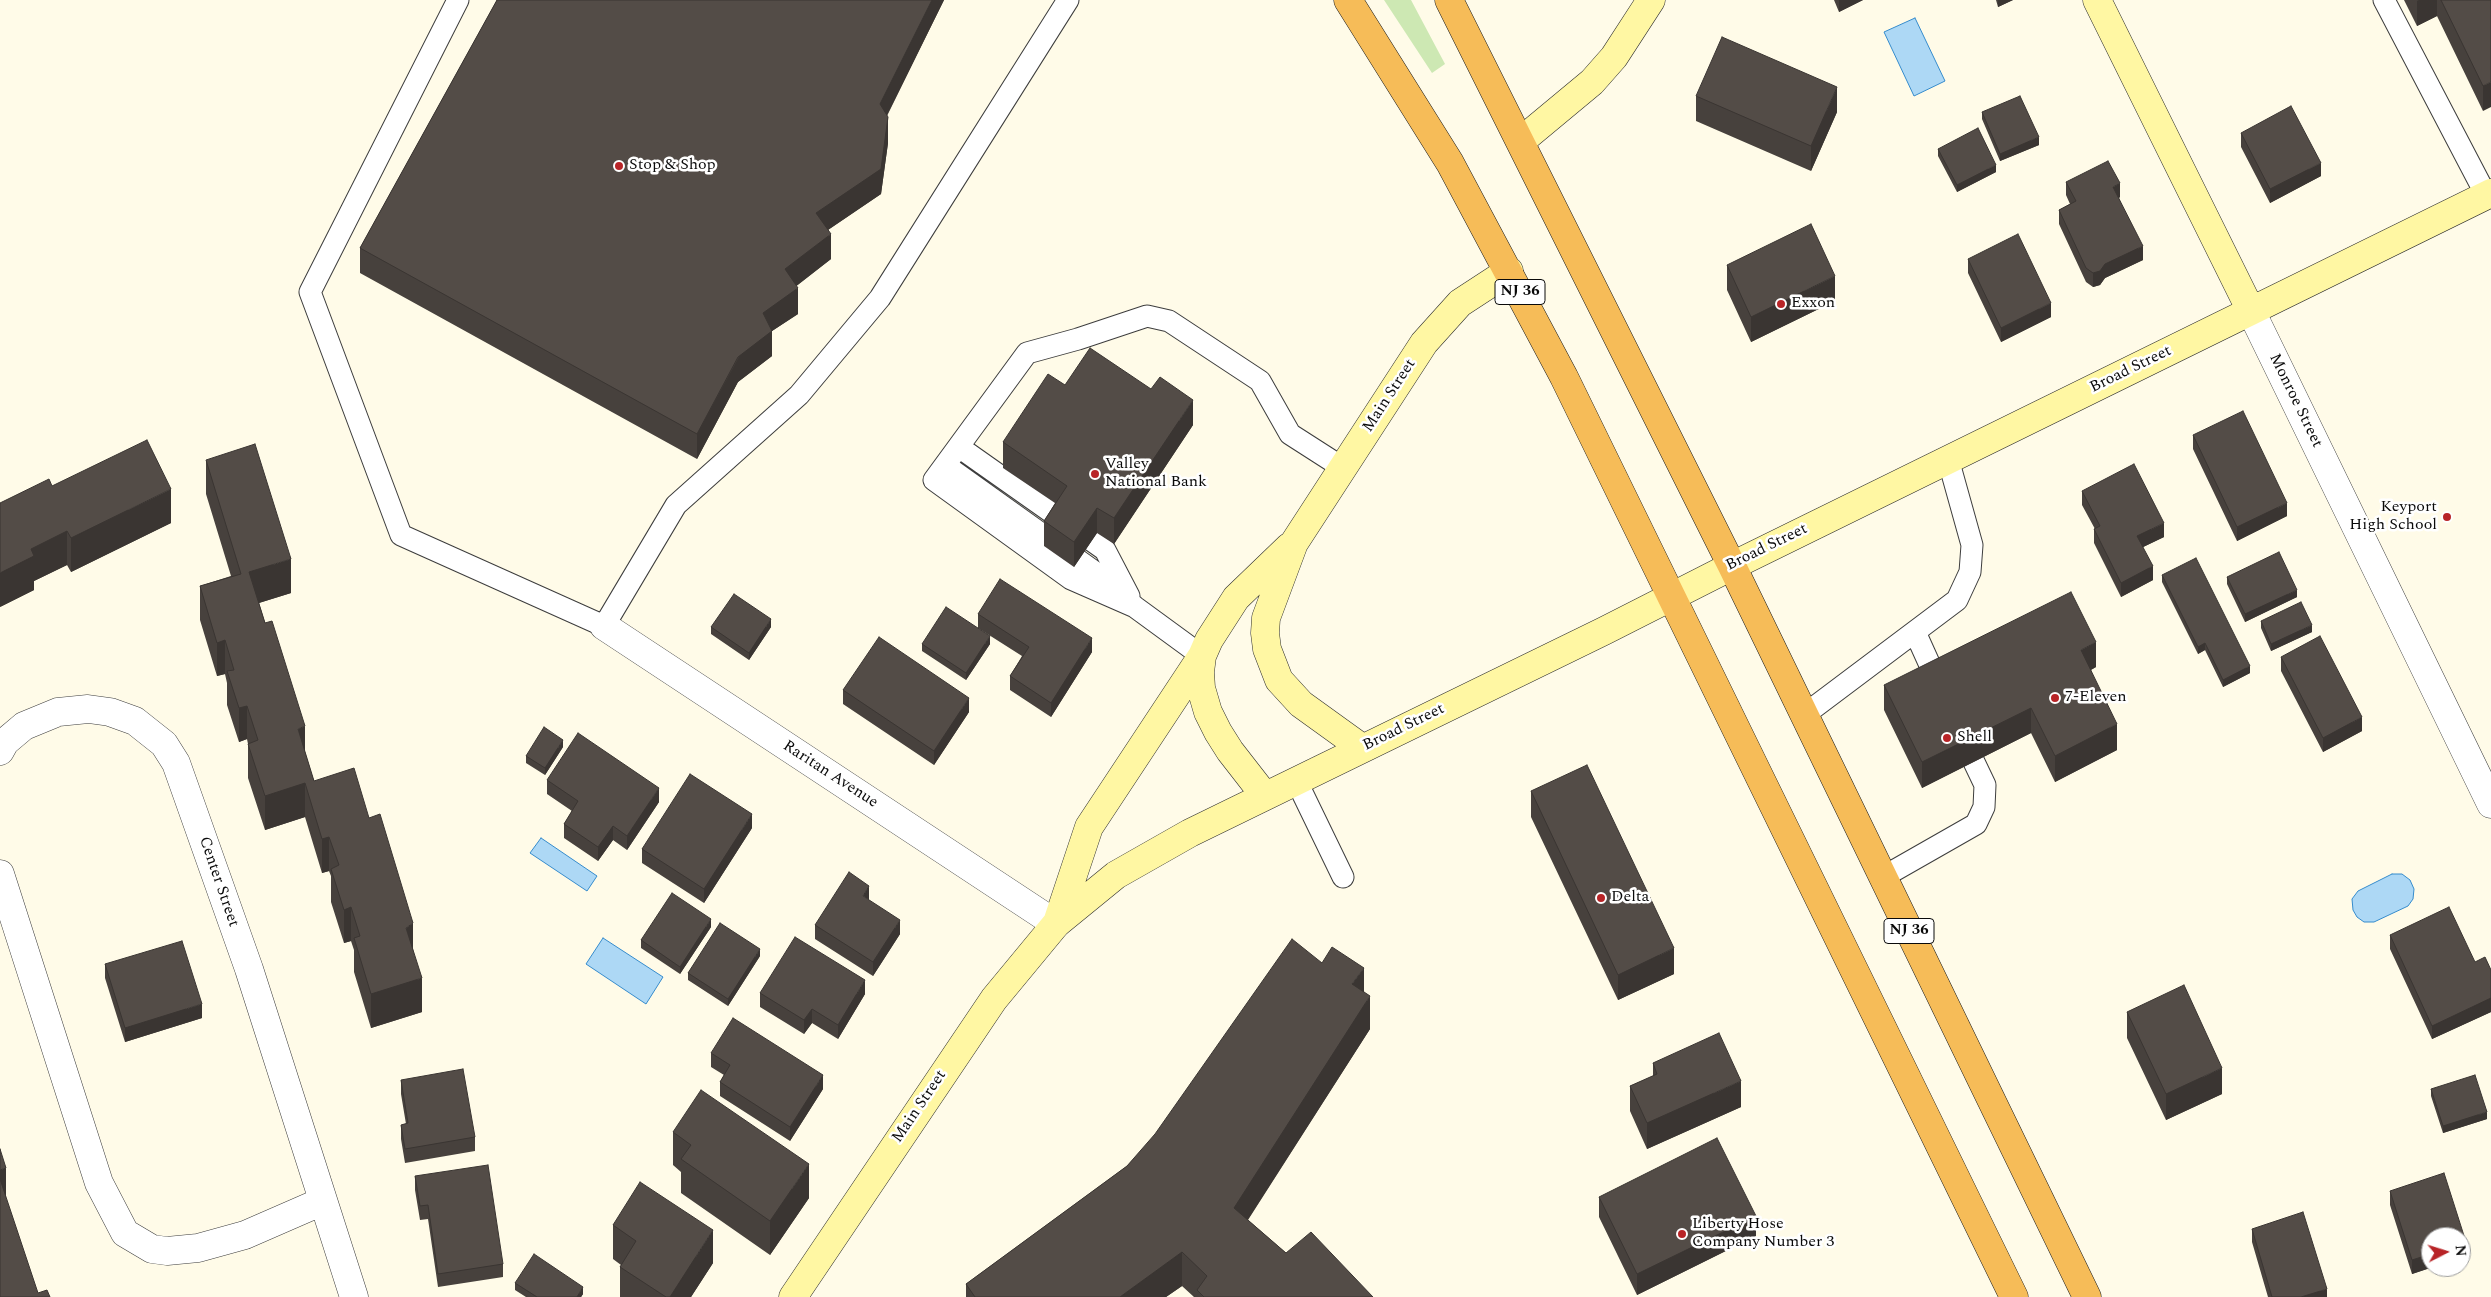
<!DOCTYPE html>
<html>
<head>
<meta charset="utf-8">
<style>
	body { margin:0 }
	#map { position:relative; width:2491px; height:1297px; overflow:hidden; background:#fffbe8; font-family:Spectral,serif }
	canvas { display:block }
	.north { position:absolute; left:2421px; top:1227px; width:50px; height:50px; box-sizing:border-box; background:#fff; border:1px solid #9d9d9d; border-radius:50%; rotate:85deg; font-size:14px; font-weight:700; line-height:20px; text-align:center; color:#0a0a0a }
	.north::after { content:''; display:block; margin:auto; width:18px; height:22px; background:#b82427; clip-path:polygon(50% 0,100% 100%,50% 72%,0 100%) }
</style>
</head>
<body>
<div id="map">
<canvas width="2491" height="1297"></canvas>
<div class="north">N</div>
</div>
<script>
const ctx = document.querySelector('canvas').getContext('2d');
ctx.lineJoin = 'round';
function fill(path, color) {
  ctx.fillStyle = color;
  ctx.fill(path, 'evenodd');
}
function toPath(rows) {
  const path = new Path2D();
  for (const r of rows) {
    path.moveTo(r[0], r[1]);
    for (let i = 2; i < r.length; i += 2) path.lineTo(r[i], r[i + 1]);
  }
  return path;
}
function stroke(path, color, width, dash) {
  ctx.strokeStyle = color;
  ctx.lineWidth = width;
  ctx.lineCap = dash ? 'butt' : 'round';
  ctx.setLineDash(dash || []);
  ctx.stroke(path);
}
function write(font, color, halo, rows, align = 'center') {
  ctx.font = font + ' Spectral,serif';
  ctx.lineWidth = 5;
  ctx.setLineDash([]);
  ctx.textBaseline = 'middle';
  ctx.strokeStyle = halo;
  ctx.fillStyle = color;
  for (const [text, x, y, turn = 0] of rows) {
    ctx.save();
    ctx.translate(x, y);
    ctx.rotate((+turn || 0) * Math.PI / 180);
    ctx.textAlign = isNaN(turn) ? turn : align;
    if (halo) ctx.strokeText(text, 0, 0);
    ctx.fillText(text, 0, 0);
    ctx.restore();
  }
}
fill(toPath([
	[1384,0,1411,0,1445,64,1432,73]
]), '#cde8b3');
const water = toPath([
	[1915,18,1945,81,1914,96,1884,32,1915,18],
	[541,838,597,876,587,891,530,853,541,838],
	[2392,874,2402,874,2410,880,2414,889,2413,899,2408,906,2374,922,2364,922,2357,917,2353,910,2352,899,2358,891,2392,874],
	[603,938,663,977,646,1004,586,964,603,938]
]);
fill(water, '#add8f5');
stroke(water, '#358bcc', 1);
const service = toPath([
	[458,0,310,292,401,535,604,626,676,505,799,395,880,298,1068,0],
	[2384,0,2486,195],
	[959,447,1105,550,1129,596],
	[945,465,1092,570,1135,607,1202,656],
	[1135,607,1071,579,934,480,1027,353,1078,339,1147,316,1169,321,1260,381,1290,434,1343,468],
	[1915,632,1938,683],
	[1804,715,1957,600,1970,572,1972,545,1948,459],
	[1296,780,1343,877],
	[1883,877,1976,824,1984,807,1985,785,1974,762]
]);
const minor = toPath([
	[2251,311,2491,804],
	[604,626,1056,924],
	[0,751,5,742,24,726,58,712,88,709,110,712,135,721,164,744,176,763,249,969,354,1297],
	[0,874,99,1183,125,1233,152,1249,167,1251,198,1248,245,1235,323,1201]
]);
const secondary = toPath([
	[2097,0,2251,311],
	[1521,141,1592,82,1614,57,1651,0],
	[1362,748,1301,704,1279,680,1267,649,1265,633,1266,618,1294,543,1424,343,1460,303,1509,271],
	[1265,796,1230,751,1218,732,1208,712,1201,688,1200,672,1202,656,1209,640,1236,598,1289,547],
	[1057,923,1089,827,1202,656],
	[793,1297,994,999,1056,924,1116,875,1190,833,1604,631,1732,566,2491,193]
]);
const trunk = toPath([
	[1348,0,1450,163,1564,377,2014,1297],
	[1449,0,1732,566,2087,1297]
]);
stroke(service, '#3d3d3d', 23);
stroke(minor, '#3d3d3d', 29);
stroke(secondary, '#2c2c2c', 29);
stroke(trunk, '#1b1b1b', 29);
stroke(service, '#fff', 21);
stroke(minor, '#fff', 28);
stroke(secondary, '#fff7a3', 28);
stroke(trunk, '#f6bc58', 28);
fill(toPath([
	[497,0,944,0,887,116,888,143,881,194,828,230,831,259,796,286,798,314,772,331,772,356,738,382,697,459,360,273,360,248],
	[1834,0,1863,0,1839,12],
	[1996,0,2013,0,1998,7],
	[2404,0,2491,0,2483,111,2437,16,2417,26],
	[1696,96,1837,112,1811,171,1696,121],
	[1982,112,2039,145,2000,161,1982,119],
	[2241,133,2321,176,2270,203,2241,147],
	[1938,149,1996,172,1957,192,1938,156],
	[2066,182,2120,197,2119,198,2143,260,2105,278,2100,285,2093,287,2086,282,2059,224,2059,210,2070,204,2066,195],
	[1968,259,2051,317,2001,342,1968,273],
	[1727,265,1835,301,1751,342,1727,290],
	[1065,385,1193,425,1114,544,1097,533,1074,567,1044,546,1044,521,1055,503,1003,468,1003,442],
	[2193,435,2287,516,2237,541,2193,449],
	[206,460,291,593,259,603,314,781,369,818,413,949,422,1012,371,1028,354,972,354,950,351,941,344,943,331,902,331,876,329,871,322,873,305,817,265,830,248,778,248,744,247,739,239,742,227,705,227,683,225,674,217,676,200,620,200,586,231,576,206,494],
	[52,486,171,523,71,572,67,565,34,581,34,590,0,607],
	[2082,491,2164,537,2143,547,2153,580,2121,597,2094,543,2094,529,2095,529,2082,505],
	[2162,575,2250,673,2223,687,2205,650,2198,654,2162,582],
	[2227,577,2297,597,2245,622,2227,584],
	[978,614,1092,652,1051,717,1010,690,1010,676,1022,656,978,628],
	[2261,621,2312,632,2271,651,2261,628],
	[711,627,771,627,749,660,711,634],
	[922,644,990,644,966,680,922,651],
	[2281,657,2362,731,2323,752,2281,671],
	[2096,667,2091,670,2117,750,2055,782,2031,733,1922,788,1884,710,1884,685],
	[843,690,969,712,934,765,843,704],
	[563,747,545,775,526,763,526,756],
	[547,780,659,802,627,850,613,840,598,861,564,838,564,824,572,811,547,794],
	[1531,791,1674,974,1618,1000,1531,817],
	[752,828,704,903,642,863,642,849],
	[869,900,900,934,873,976,815,939,815,925],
	[711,927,680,974,641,948,641,940],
	[2390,935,2475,962,2491,970,2491,1012,2432,1039,2390,949],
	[760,956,728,1006,688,980,688,973],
	[1322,963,1364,991,1370,1029,1248,1220,1286,1253,1373,1297,1194,1297,1182,1286,1166,1297,966,1297,966,1284,1127,1166],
	[105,964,202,1018,125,1042,105,978],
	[760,993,865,994,838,1039,812,1023,804,1034,760,1007],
	[2127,1012,2222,1094,2166,1120,2127,1038],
	[711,1053,823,1089,790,1141,720,1096,720,1082,724,1075,711,1067],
	[1653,1063,1741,1107,1647,1149,1630,1111,1630,1086,1653,1076],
	[401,1080,475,1137,475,1151,405,1163,401,1139,401,1125,406,1124,401,1094],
	[2431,1089,2487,1119,2443,1133,2431,1096],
	[673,1132,809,1198,770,1255,681,1193,681,1172,673,1165],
	[415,1176,503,1264,503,1277,438,1287,428,1219,420,1220,415,1190],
	[2390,1191,2466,1256,2431,1267,2433,1267,2412,1274,2390,1205],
	[1599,1197,1756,1236,1637,1295,1599,1217],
	[613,1225,713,1263,691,1297,620,1297,620,1267,621,1265,613,1259],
	[2252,1229,2327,1297,2268,1297,2252,1242],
	[515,1283,583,1294,581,1297,526,1297,515,1290]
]), '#47413d');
fill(toPath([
	[932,0,944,0,880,129,880,104],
	[1839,0,1863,0,1839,12],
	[1998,0,2013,0,1998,7],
	[2419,0,2437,0,2437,16,2417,26,2417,1],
	[2491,82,2491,107,2483,111,2483,86],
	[1837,87,1837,112,1811,171,1811,146],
	[888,117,888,143,881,194,816,238,816,213],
	[2039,137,2039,145,2000,161,2000,154],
	[2321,163,2321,176,2270,203,2270,189],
	[1996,165,1996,172,1957,192,1957,185],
	[2120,183,2120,197,2113,201,2113,187],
	[831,234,831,259,785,295,785,269],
	[2143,246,2143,260,2105,278,2100,285,2093,287,2093,273,2105,264],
	[1835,276,1835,301,1751,342,1751,317],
	[798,288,798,314,772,331,772,356,738,382,697,459,697,434,763,313],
	[2051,303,2051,317,2001,342,2001,328],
	[1193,400,1193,425,1114,544,1114,518],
	[171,489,171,523,71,572,71,538],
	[2287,503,2287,516,2237,541,2237,527],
	[1097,508,1097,533,1074,567,1074,542],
	[2164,523,2164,537,2137,550,2137,536],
	[67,531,67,565,34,581,34,590,0,607,0,573,31,549],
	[291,559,291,593,249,606,249,572],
	[2153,566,2153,580,2121,597,2121,583],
	[2297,590,2297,597,2245,622,2245,614],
	[771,619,771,627,749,660,749,653],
	[2312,625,2312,632,2271,651,2271,644],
	[990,636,990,644,966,680,966,673],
	[1092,638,1092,652,1051,717,1051,703],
	[225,640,225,674,217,676,217,643],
	[2096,642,2096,667,2081,675,2081,650],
	[2205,643,2205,650,2198,654,2198,647],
	[2250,666,2250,673,2223,687,2223,680],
	[969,698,969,712,934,765,934,751],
	[247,706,247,739,239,742,239,708],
	[2031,708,2031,733,1922,788,1922,762],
	[2362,717,2362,731,2323,752,2323,738],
	[2117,724,2117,750,2055,782,2055,756],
	[305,726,305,760,298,729],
	[563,740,563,747,545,775,545,768],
	[305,783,305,817,265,830,265,796],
	[659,788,659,802,627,850,627,836],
	[752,814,752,828,704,903,704,889],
	[613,826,613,840,598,861,598,847],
	[329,837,329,871,322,873,322,839],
	[869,886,869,900,863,896],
	[351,907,351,941,344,943,344,910],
	[711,919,711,927,680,974,680,967],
	[900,920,900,934,873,976,873,962],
	[413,923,413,957,406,928],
	[1674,948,1674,974,1618,1000,1618,975],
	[760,949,760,956,728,1006,728,999],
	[1364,968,1364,1002,1352,984],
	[422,978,422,1012,371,1028,371,994],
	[865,980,865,994,838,1039,838,1025],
	[1370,996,1370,1029,1234,1241,1234,1208],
	[2491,998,2491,1012,2432,1039,2432,1026],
	[202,1004,202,1018,125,1042,125,1028],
	[812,1009,812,1023,804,1034,804,1020],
	[2222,1068,2222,1094,2166,1120,2166,1094],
	[823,1075,823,1089,790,1141,790,1127],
	[1741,1081,1741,1107,1647,1149,1647,1123],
	[2487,1112,2487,1119,2443,1133,2443,1126],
	[809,1164,809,1198,770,1255,770,1221],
	[6,1168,6,1201,0,1203,0,1170],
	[1756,1216,1756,1236,1637,1295,1637,1274],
	[713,1230,713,1263,691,1297,670,1297],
	[2466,1242,2466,1256,2461,1258,2461,1244],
	[1182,1252,1182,1286,1166,1297,1120,1297],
	[2431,1254,2431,1267,2433,1267,2412,1274,2412,1260],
	[583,1287,583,1294,581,1297,577,1297],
	[2327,1289,2327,1297,2301,1297]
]), '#3a3532');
const building = toPath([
	[497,0,932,0,880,104,888,117,881,169,816,213,831,234,785,269,798,288,763,313,772,331,738,357,697,434,360,248,497,0],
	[2441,0,2491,0,2491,82,2483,86,2441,0],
	[1722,37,1837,87,1811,146,1696,96,1722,37],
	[2020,96,2039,137,2000,154,1982,112,2020,96],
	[2291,106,2321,163,2270,189,2241,133,2291,106],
	[1978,128,1996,165,1957,185,1938,149,1978,128],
	[2108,161,2120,183,2113,187,2143,246,2105,264,2100,271,2093,273,2086,268,2059,210,2076,201,2066,182,2108,161],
	[1811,224,1835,276,1751,317,1727,265,1811,224],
	[2018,234,2051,303,2001,328,1968,259,2018,234],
	[1090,348,1151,389,1160,377,1193,400,1114,518,1097,508,1074,542,1044,521,1067,486,1003,442,1048,374,1065,385,1090,348],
	[2243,411,2287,503,2237,527,2193,435,2243,411],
	[147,440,171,489,71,538,67,531,31,549,34,556,0,573,0,503,49,479,52,486,147,440],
	[255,444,291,559,249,572,265,623,272,621,305,726,298,729,314,781,354,768,369,818,380,814,413,923,406,928,422,978,371,994,354,938,360,936,351,907,344,910,331,869,339,865,329,837,322,839,305,783,265,796,248,744,258,740,247,706,239,708,227,671,234,670,225,640,217,643,200,586,241,574,206,460,255,444],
	[2134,464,2164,523,2137,536,2153,566,2121,583,2094,529,2100,526,2082,491,2134,464],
	[2279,552,2297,590,2245,614,2227,577,2279,552],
	[2196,558,2250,666,2223,680,2205,643,2198,647,2162,575,2196,558],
	[1000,579,1092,638,1051,703,1010,676,1029,647,978,614,1000,579],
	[2071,592,2096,642,2081,650,2117,724,2055,756,2031,708,1922,762,1884,685,2071,592],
	[734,594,771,619,749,653,711,627,734,594],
	[2301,602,2312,625,2271,644,2261,621,2301,602],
	[946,607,990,636,966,673,922,644,946,607],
	[2320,636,2362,717,2323,738,2281,657,2320,636],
	[879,637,969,698,934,751,843,690,879,637],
	[544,727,563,740,545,768,526,756,544,727],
	[578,733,659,788,627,836,613,826,598,847,564,824,578,801,547,780,578,733],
	[1587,765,1674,948,1618,975,1531,791,1587,765],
	[690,774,752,814,704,889,642,849,690,774],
	[849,872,869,886,863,896,900,920,873,962,815,925,849,872],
	[672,893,711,919,680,967,641,940,672,893],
	[2449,907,2475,962,2485,957,2491,970,2491,998,2432,1026,2390,935,2449,907],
	[720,923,760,949,728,999,688,973,720,923],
	[795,937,865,980,838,1025,812,1009,804,1020,760,993,795,937],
	[1292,939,1322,963,1332,947,1364,968,1352,984,1370,996,1234,1208,1286,1253,1311,1232,1373,1297,1204,1297,1197,1290,1207,1276,1182,1252,1120,1297,975,1297,966,1284,1127,1166,1155,1134,1292,939],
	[182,941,202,1004,125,1028,105,964,182,941],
	[2184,985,2222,1068,2166,1094,2127,1012,2184,985],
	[733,1018,823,1075,790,1127,720,1082,730,1065,711,1053,733,1018],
	[1719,1033,1741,1081,1647,1123,1630,1086,1657,1074,1653,1063,1719,1033],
	[463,1069,475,1137,405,1149,401,1125,408,1123,401,1080,463,1069],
	[2475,1075,2487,1112,2443,1126,2431,1089,2475,1075],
	[701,1090,809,1164,770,1221,681,1159,691,1145,673,1132,701,1090],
	[1717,1138,1756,1216,1637,1274,1599,1197,1717,1138],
	[0,1149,6,1168,0,1170,0,1149],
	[488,1165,503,1264,438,1274,428,1205,420,1206,415,1176,488,1165],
	[2444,1173,2466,1242,2461,1244,2461,1237,2431,1237,2431,1254,2412,1260,2390,1191,2444,1173],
	[0,1179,38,1293,47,1290,50,1297,0,1297,0,1179],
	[640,1182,713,1230,670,1297,666,1297,620,1267,636,1241,613,1225,640,1182],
	[2303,1212,2327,1289,2301,1297,2272,1297,2252,1229,2303,1212],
	[534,1254,583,1287,577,1297,537,1297,515,1283,534,1254]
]);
fill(building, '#534c47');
stroke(building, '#3a3532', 1);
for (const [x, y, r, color] of [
	[619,166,5,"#b82427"],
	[1781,304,5,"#b82427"],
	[1095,474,5,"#b82427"],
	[2447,517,5,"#b82427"],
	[2055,698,5,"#b82427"],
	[1947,738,5,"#b82427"],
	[1601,898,5,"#b82427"],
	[1682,1234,5,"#b82427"]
]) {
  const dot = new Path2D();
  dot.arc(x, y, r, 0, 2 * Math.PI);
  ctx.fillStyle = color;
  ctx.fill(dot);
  stroke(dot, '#fff', 2);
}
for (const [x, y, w] of [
	[1520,292,50],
	[1909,931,50]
]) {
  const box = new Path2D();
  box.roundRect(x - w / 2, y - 12.5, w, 25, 4);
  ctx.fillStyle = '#fff';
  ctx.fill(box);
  stroke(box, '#0a0a0a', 1);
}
write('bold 15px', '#0a0a0a', null, [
	["NJ 36",1520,292],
	["NJ 36",1909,931]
]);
write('16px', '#0a0a0a', '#fff', [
	["Stop & Shop",629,166],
	["Exxon",1791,304],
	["Valley",1105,465],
	["National Bank",1105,483],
	["Keyport",2437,508,"right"],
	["High School",2437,526,"right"],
	["7-Eleven",2065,698],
	["Shell",1957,738],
	["Delta",1611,898],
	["Liberty Hose",1692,1225],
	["Company Number 3",1692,1243]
], 'left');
write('16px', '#0a0a0a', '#fff', [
	["Broad Street",2131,370,-26],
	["Main Street",1390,396,-57],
	["Monroe Street",2295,401,64],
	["Broad Street",1767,548,-26],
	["Broad Street",1404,728,-26],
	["Raritan Avenue",830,775,33],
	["Center Street",218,882,71],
	["Main Street",920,1107,-56]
]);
</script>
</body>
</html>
